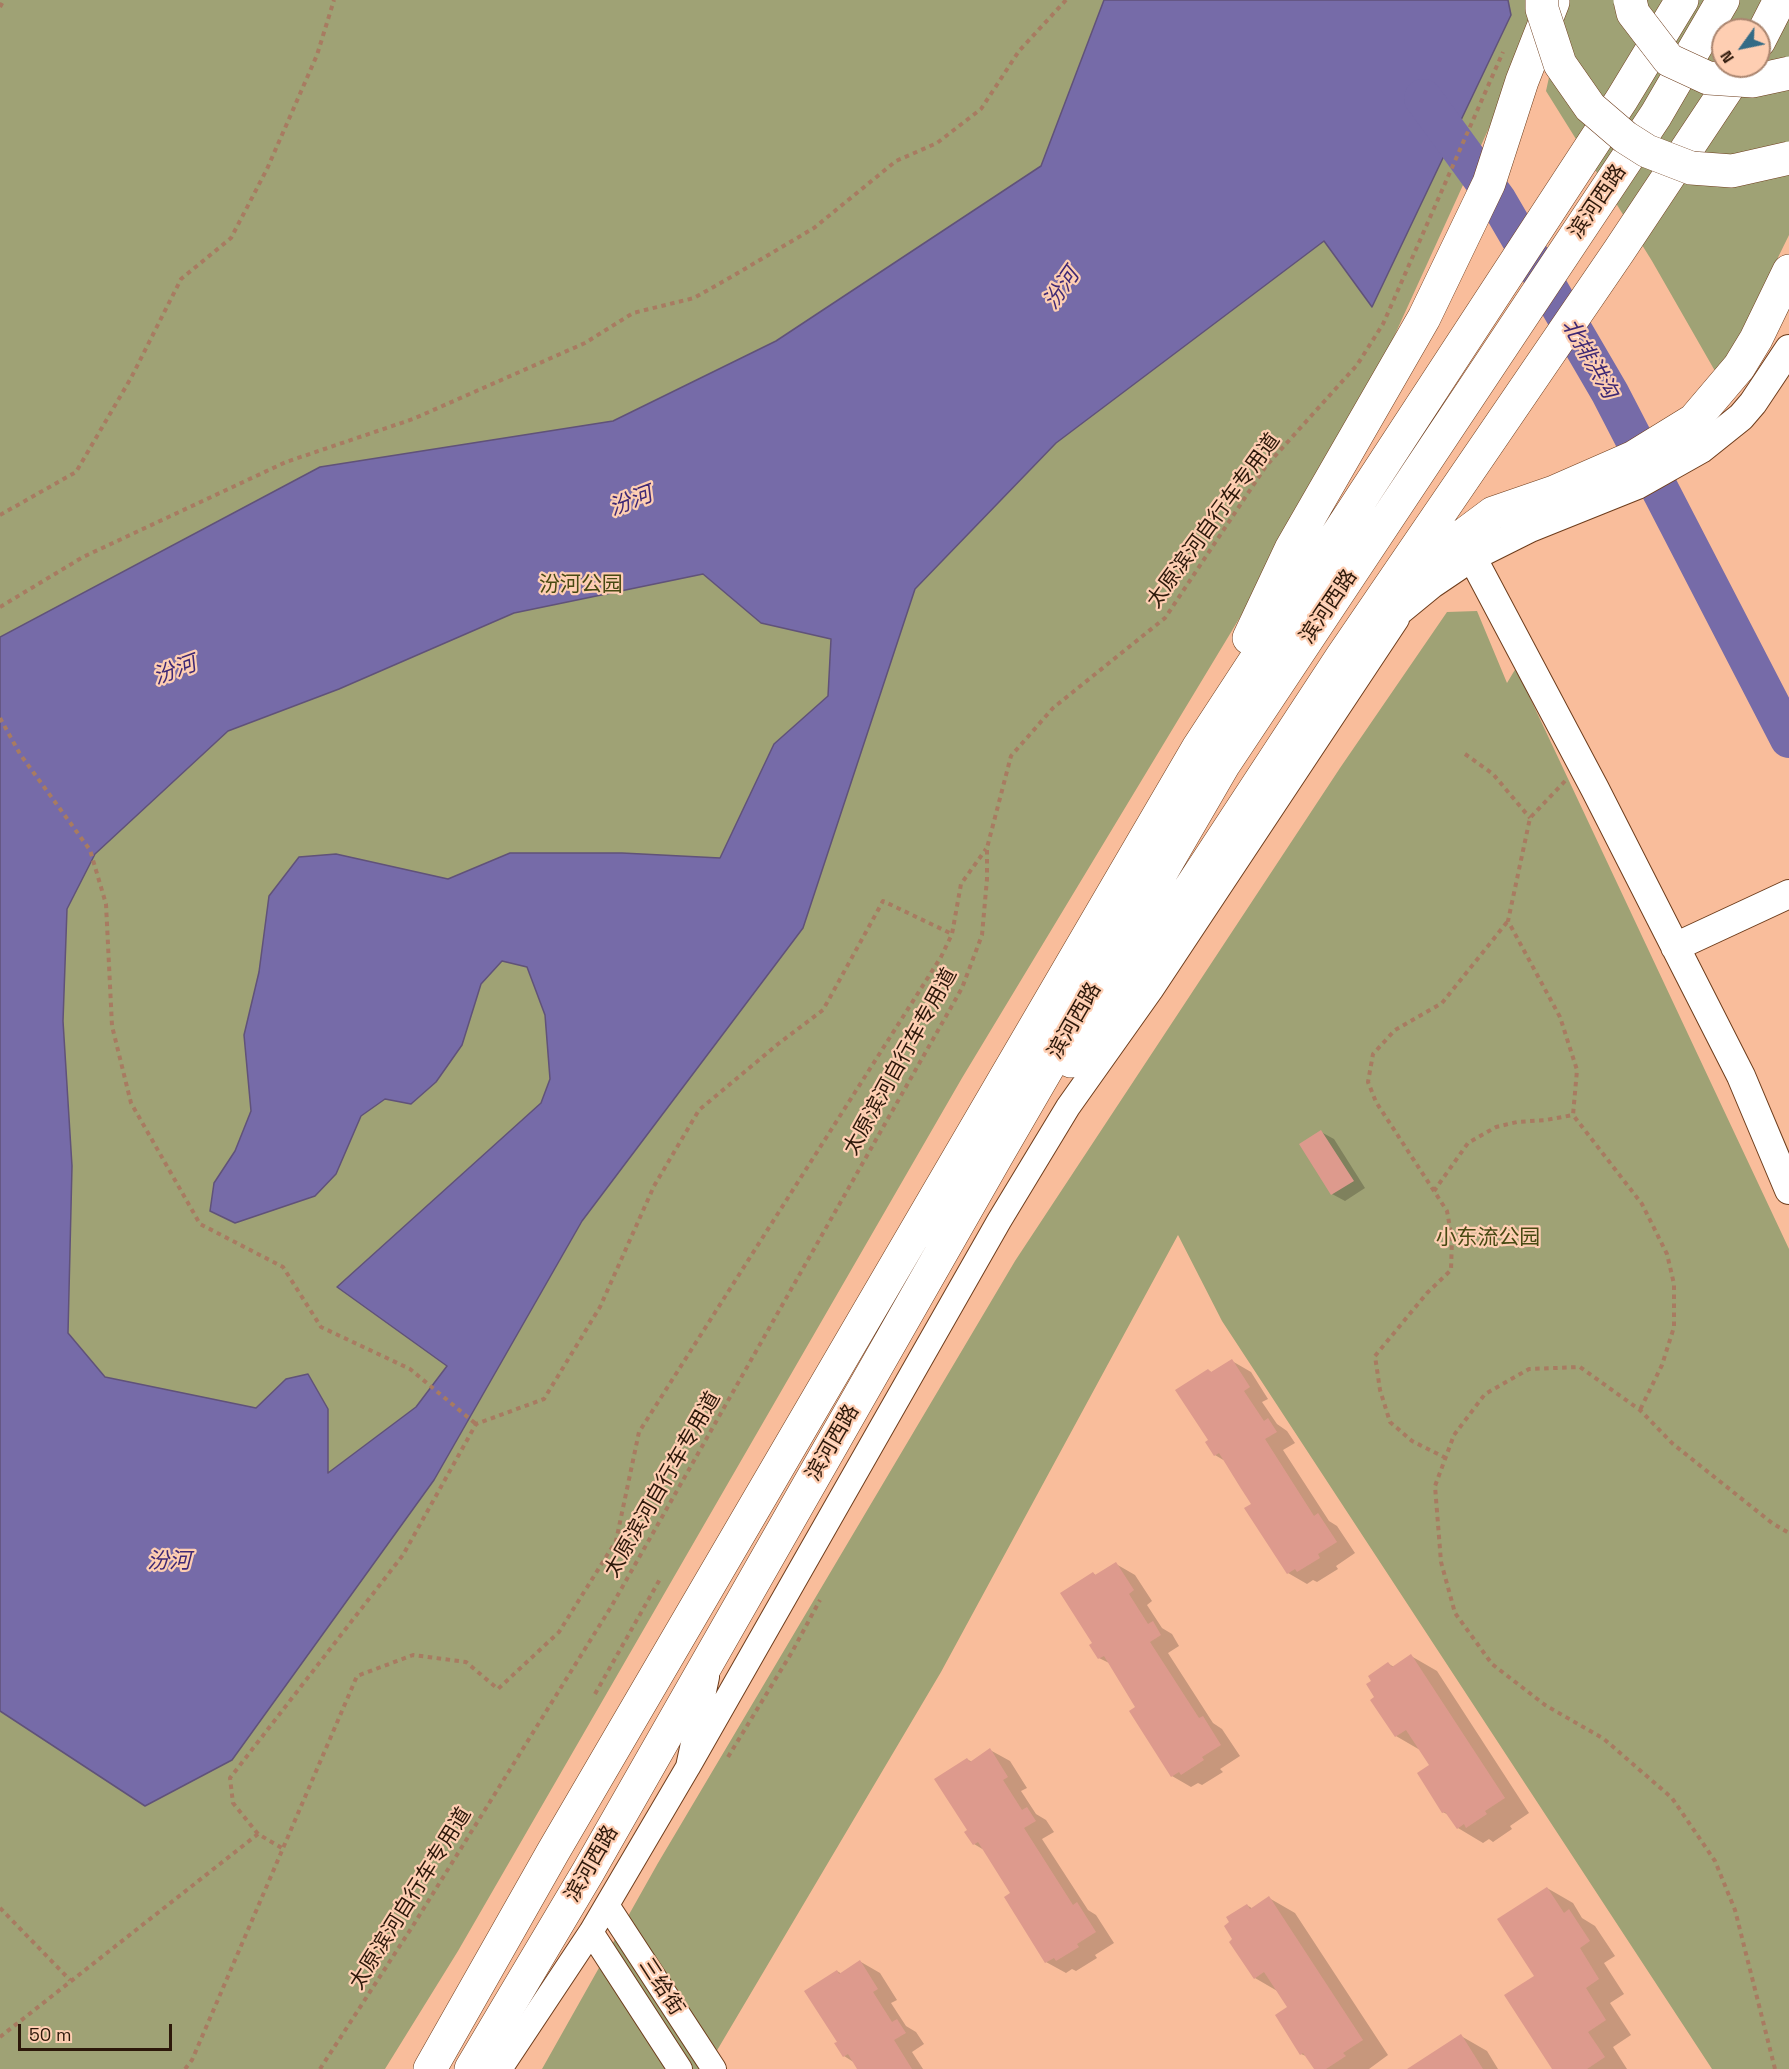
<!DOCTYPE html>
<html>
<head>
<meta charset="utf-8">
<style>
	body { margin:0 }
	#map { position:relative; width:1789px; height:2069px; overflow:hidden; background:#f9bd9b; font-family:"Space Grotesk",sans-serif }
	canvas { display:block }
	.north { position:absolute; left:1711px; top:18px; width:60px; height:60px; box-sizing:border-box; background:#feceb2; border:2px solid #aa856f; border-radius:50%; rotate:237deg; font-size:16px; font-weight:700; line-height:24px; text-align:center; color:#2d180a }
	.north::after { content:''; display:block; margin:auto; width:21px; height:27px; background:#346b86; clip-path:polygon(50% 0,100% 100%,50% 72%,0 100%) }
	.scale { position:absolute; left:18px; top:2024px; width:154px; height:27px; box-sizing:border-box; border:3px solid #2d180a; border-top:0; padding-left:8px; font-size:18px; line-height:21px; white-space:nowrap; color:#2d180a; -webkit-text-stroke:4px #feceb2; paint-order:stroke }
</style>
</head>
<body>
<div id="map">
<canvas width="1789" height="2069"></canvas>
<div class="north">N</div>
<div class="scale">50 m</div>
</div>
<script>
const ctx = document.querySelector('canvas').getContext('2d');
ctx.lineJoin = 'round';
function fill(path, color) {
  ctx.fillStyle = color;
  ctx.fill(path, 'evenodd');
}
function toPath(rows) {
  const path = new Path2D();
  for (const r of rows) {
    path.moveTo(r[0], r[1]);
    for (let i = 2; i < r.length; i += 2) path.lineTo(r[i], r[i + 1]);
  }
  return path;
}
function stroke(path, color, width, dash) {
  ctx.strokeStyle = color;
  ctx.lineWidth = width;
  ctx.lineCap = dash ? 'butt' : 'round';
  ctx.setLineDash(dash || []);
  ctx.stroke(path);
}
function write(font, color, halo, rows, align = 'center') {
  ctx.font = font + ' "Space Grotesk","Noto Sans SC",sans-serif';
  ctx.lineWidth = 4.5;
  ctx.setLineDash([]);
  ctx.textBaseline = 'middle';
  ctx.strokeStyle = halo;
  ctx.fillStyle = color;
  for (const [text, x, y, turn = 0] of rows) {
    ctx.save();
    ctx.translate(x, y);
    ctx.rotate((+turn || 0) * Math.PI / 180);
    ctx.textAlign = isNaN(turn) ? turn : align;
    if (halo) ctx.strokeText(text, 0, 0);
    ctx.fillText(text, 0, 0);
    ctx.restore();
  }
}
fill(toPath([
	[0,0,1540,0,1524,51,1392,341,1242,614,962,1078,458,1951,385,2069,0,2069],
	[1566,0,1789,0,1789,235,1719,378,1652,261,1546,91],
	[1723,30,1759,30,1759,66,1723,66],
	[1477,611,1507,683,1516,668,1789,1249,1789,2069,1712,2069,1222,1321,1178,1235,941,1672,706,2069,542,2069,658,1863,1015,1261,1340,768,1447,612]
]), '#9fa275');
const water = toPath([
	[1104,0,1508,0,1511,15,1372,307,1324,241,1056,443,915,589,803,928,582,1221,434,1480,232,1760,145,1806,0,1711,0,637,320,467,613,421,776,341,1041,166,1104,0],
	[703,574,761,623,831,639,828,696,774,744,720,858,622,853,510,853,448,879,336,854,299,857,269,896,259,972,244,1035,251,1111,235,1151,214,1183,210,1211,235,1223,315,1196,336,1174,361,1116,385,1099,411,1104,436,1082,462,1045,481,984,502,961,527,967,545,1015,550,1079,541,1103,337,1287,447,1366,416,1407,328,1473,328,1409,308,1374,286,1379,256,1408,105,1377,68,1333,72,1166,63,1021,67,909,95,854,228,731,339,689,514,613,703,574]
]);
fill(water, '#766ba8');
stroke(water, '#605279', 1.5);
fill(toPath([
	[1321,1132,1334,1139,1365,1188,1345,1201,1332,1194,1301,1144],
	[1232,1361,1251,1372,1268,1399,1262,1402,1277,1424,1287,1431,1295,1443,1283,1450,1329,1521,1337,1526,1355,1553,1336,1566,1338,1569,1317,1582,1313,1580,1307,1584,1288,1573,1253,1505,1225,1461,1215,1455,1210,1441,1208,1370,1213,1373],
	[1116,1564,1135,1575,1152,1601,1147,1605,1162,1628,1172,1634,1179,1646,1168,1653,1213,1723,1222,1729,1240,1756,1220,1769,1223,1772,1202,1785,1198,1783,1191,1787,1172,1776,1137,1707,1111,1664,1099,1658,1094,1644,1093,1573,1097,1576],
	[1411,1656,1437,1671,1529,1813,1510,1826,1512,1829,1493,1842,1489,1839,1483,1843,1458,1828,1450,1816,1443,1812,1431,1765,1420,1750,1396,1736,1376,1698,1389,1664,1394,1667],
	[990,1750,1010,1761,1027,1788,1021,1791,1036,1814,1046,1820,1054,1832,1042,1839,1088,1910,1096,1915,1114,1943,1095,1955,1097,1958,1076,1971,1072,1969,1066,1973,1046,1962,1006,1898,1012,1893,984,1850,974,1844,969,1830,967,1759,972,1762],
	[1547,1888,1573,1903,1582,1918,1595,1926,1615,1956,1604,1963,1624,1994,1610,2003,1631,2035,1613,2047,1627,2069,1554,2069,1536,1977],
	[1269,1898,1295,1913,1388,2055,1369,2069,1315,2069,1308,2057,1301,2054,1289,2007,1279,1992,1255,1978,1247,1905,1253,1909],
	[861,1962,880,1973,897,2000,891,2003,906,2026,916,2032,924,2044,912,2052,923,2069,859,2069,855,2063,844,2056,839,2042,837,1971,842,1974],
	[1461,2036,1487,2051,1498,2069,1409,2069]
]), '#0003');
stroke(toPath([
	[1423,98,1498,201,1610,393,1789,739]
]), '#766ba8', 38);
fill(toPath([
	[1321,1130,1354,1181,1331,1195,1299,1144],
	[1232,1359,1250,1387,1244,1391,1264,1421,1268,1418,1277,1432,1265,1439,1314,1516,1318,1513,1337,1542,1318,1554,1320,1558,1297,1572,1295,1569,1287,1574,1244,1508,1251,1504,1240,1487,1219,1453,1214,1456,1205,1442,1208,1440,1175,1390,1208,1369,1211,1372],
	[1116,1562,1134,1590,1129,1594,1148,1624,1153,1621,1161,1635,1150,1642,1199,1718,1203,1716,1221,1745,1202,1757,1204,1760,1181,1775,1179,1772,1171,1777,1129,1711,1135,1707,1104,1656,1098,1659,1089,1645,1092,1643,1060,1593,1093,1572,1095,1575],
	[1411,1654,1505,1798,1485,1811,1487,1814,1466,1828,1464,1824,1457,1829,1445,1812,1442,1813,1417,1773,1429,1765,1406,1730,1395,1737,1370,1700,1374,1697,1366,1684,1371,1681,1368,1676,1388,1662,1392,1667],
	[990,1748,1008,1777,1003,1780,1022,1810,1027,1807,1036,1821,1024,1828,1073,1905,1077,1902,1096,1932,1077,1944,1079,1947,1056,1961,1054,1958,1045,1963,1004,1897,1010,1893,978,1842,973,1845,964,1832,967,1830,934,1779,967,1758,970,1762],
	[1547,1887,1564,1913,1569,1909,1590,1941,1580,1948,1599,1979,1586,1988,1606,2020,1588,2032,1605,2057,1587,2069,1552,2069,1504,1995,1534,1976,1497,1919],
	[1269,1896,1363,2040,1343,2053,1346,2056,1326,2069,1314,2069,1303,2053,1300,2055,1275,2015,1287,2007,1264,1972,1254,1979,1229,1942,1232,1939,1224,1926,1229,1922,1226,1917,1247,1904,1250,1909],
	[860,1960,878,1989,873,1992,892,2022,897,2019,906,2033,894,2040,912,2069,857,2069,848,2054,843,2057,834,2043,837,2042,804,1991,837,1970,839,1974],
	[1461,2034,1483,2069,1407,2069]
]), '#dd9a8d');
const tertiary = toPath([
	[688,1767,999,1221,1068,1107,1151,990,1397,619],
	[607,1905,714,2069],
	[591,1932,680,2069],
	[500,2069,591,1932,688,1767,707,1677]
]);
const secondary = toPath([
	[1472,557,1595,789,1741,1076,1789,1190],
	[1354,648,1432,584,1472,557,1530,528,1637,485,1701,449,1741,417,1753,403,1789,349],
	[1675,947,1789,894]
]);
const trunk = toPath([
	[1759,41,1780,0],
	[1410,580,1422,566,1493,513,1554,492,1634,457,1694,420,1739,367,1756,339,1789,271],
	[1249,638,1291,549,1424,318,1489,183,1522,81,1553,2],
	[1071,1061,1107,1015,1341,658,1619,251,1742,66],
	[430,2069,553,1852,1198,748,1622,99,1682,0],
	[471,2069,588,1872,996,1157,1224,764,1656,115,1723,0]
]);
stroke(tertiary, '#6e3d1c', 26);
stroke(secondary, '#6e3d1c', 30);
stroke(trunk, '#6e3d1c', 34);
stroke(toPath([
	[0,7,4,0],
	[0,515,76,472,131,378,181,279,231,238,267,169,317,55,334,0],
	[0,607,83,557,286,462,413,419,585,343,633,313,694,298,731,277,814,228,896,161,937,143,981,109,1019,51,1066,0],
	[0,718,20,754,90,850,106,904,112,1026,131,1103,200,1224,283,1267,321,1327,410,1369,476,1424],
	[1465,754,1493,774,1530,818],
	[1565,781,1530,818,1508,921,1560,1017,1577,1070,1573,1115,1642,1204,1667,1254,1674,1284,1674,1327,1662,1365,1640,1410],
	[1434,1191,1376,1102,1368,1082,1373,1054,1395,1030,1442,1003,1508,921],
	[1446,1458,1412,1441,1390,1422,1380,1390,1375,1356,1427,1293,1451,1270,1452,1239,1447,1211,1434,1191,1468,1143,1496,1127,1517,1122,1546,1120,1573,1115],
	[595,1694,660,1579],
	[728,1757,792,1652,820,1600],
	[258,1834,233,1803,230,1778,403,1555,476,1424,544,1399,600,1307,654,1186,699,1110,778,1044,823,1010,883,901,952,934],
	[0,1908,70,1980],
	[0,2037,258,1834,282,1848],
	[185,2069,192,2060,357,1676,413,1655,466,1662,498,1689,559,1632,616,1541,639,1432,941,957,952,934,961,884,986,849],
	[320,2069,414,1924,611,1607,962,988,982,935,987,879,987,848,1011,756,1053,708,1165,618,1266,466,1357,365,1383,324,1503,52],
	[1775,2069,1735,1910,1715,1861,1672,1798,1604,1739,1545,1705,1492,1664,1455,1613,1441,1562,1435,1486,1454,1435,1485,1394,1529,1369,1580,1367,1640,1410,1673,1444,1772,1523,1789,1533]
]), '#a87b61', 4, [4.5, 4.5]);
stroke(tertiary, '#fff', 24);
stroke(secondary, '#fff', 28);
stroke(trunk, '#fff', 33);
const trunkBridge = toPath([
	[1542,0,1542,9,1560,64,1590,107,1625,137,1647,151,1691,168,1732,171,1789,158],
	[1630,0,1633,13,1669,60,1708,78,1753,81,1789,73]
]);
stroke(trunkBridge, '#6e3d1c', 34, []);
stroke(trunkBridge, '#fff', 33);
write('21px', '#2d180a', '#feceb2', [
	["滨河西路",1598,202,-56],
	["太原滨河自行车专用道",1214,521,-54],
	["滨河西路",1329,607,-56],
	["滨河西路",1075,1021,-60],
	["太原滨河自行车专用道",901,1062,-61],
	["滨河西路",833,1443,-60],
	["太原滨河自行车专用道",663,1485,-60],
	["滨河西路",592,1864,-60],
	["太原滨河自行车专用道",411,1899,-58],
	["三给街",661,1987,57]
]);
write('21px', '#474912', '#feceb2', [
	["汾河公园",581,585],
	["小东流公园",1488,1238]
]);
write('italic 22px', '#3e2874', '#feceb2', [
	["汾河",1062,289,-55],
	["北排洪沟",1589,359,60],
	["汾河",631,502,-21],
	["汾河",175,671,-20],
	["汾河",169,1562]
]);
</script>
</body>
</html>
